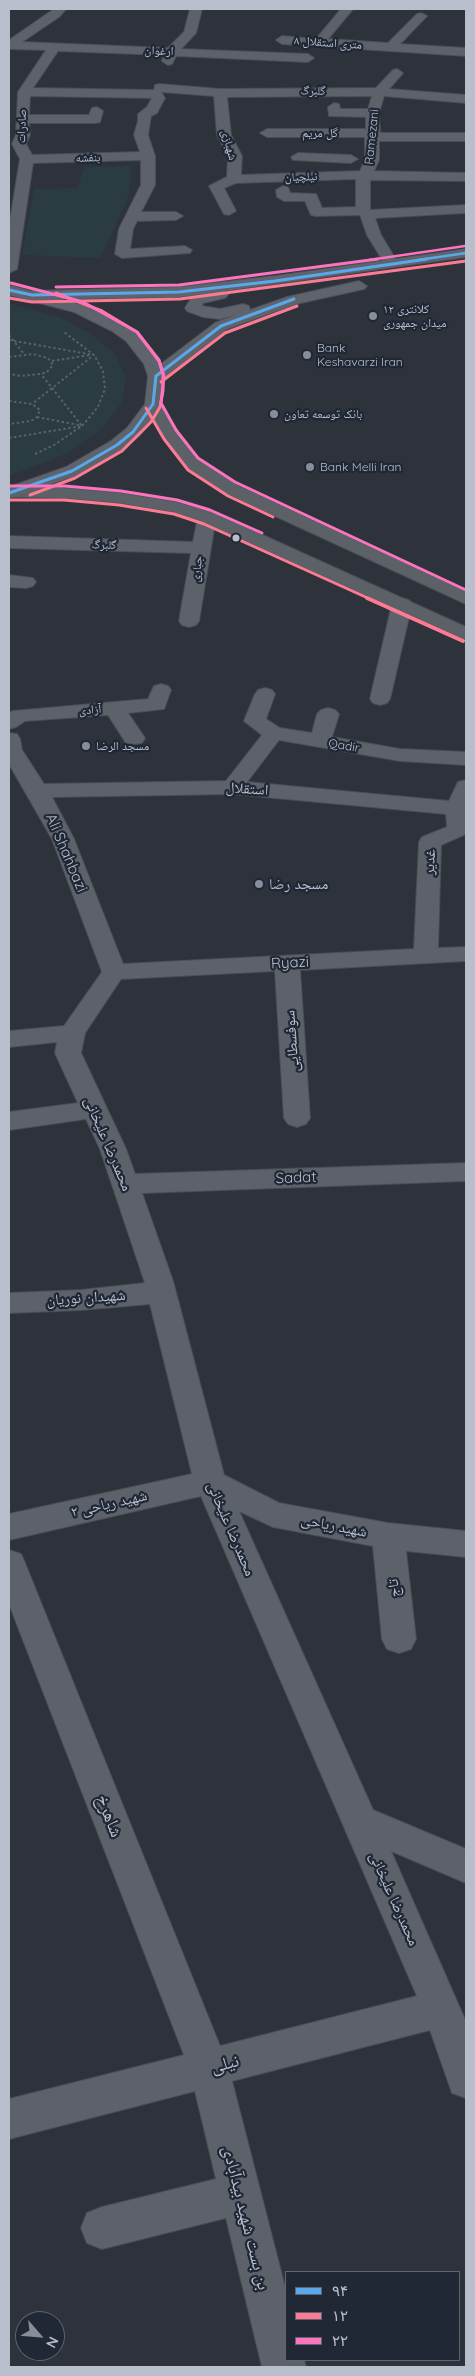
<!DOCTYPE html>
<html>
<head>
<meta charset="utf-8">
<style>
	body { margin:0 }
	#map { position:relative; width:475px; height:2376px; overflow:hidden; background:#2d323b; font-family:Quicksand,sans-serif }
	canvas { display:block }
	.frame { position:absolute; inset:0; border:10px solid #b8becb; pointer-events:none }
	.legend { position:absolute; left:285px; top:2271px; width:175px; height:90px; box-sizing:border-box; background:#202836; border:1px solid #5d6472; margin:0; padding:6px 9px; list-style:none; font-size:15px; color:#b8becb }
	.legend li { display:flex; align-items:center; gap:10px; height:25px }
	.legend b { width:25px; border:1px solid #5d6472 }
	.north { position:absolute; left:15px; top:2311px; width:50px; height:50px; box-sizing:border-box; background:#202836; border:1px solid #5d6472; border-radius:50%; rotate:117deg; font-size:14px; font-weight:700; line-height:20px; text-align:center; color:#b8becb }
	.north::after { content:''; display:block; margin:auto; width:18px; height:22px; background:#878d99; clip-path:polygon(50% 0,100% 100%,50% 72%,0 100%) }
</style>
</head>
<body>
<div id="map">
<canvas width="475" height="2376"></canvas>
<div class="frame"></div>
<ul class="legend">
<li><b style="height:6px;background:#5aa8eb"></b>۹۴</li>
<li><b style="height:6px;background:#fe7a93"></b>۱۲</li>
<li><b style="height:6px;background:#fc73be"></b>۲۲</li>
</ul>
<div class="north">N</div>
</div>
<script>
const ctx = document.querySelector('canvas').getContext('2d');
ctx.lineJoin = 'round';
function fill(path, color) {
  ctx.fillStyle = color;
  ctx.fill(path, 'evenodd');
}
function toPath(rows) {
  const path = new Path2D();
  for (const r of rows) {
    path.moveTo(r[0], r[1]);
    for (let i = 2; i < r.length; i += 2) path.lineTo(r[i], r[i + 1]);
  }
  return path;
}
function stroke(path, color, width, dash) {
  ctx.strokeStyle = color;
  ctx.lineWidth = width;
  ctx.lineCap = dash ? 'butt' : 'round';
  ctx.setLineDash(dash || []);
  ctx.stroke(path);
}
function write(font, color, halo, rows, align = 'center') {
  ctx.font = font + ' Quicksand,"Noto Naskh Arabic",sans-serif';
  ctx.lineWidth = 4.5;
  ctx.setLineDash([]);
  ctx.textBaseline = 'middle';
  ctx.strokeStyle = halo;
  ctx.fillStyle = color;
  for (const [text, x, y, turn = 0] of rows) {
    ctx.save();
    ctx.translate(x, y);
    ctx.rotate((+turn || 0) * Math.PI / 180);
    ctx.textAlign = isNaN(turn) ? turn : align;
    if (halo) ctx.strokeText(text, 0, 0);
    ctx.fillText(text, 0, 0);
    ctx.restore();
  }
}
fill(toPath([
	[132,166,128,198,101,258,22,255,34,189,77,188,85,167],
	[9,303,59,317,92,334,115,354,126,377,122,402,104,427,71,451,49,461,9,476]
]), '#2a3c41');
const street = toPath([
	[54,9,66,9,59,17,22,42,168,48,184,32,190,9,202,9,196,33,181,49,308,54,314,58,308,62,176,56,172,64,168,65,162,61,164,55,58,51,33,88,154,90,155,85,159,84,220,89,376,88,393,70,397,69,403,73,389,89,466,95,466,103,384,96,379,113,380,133,466,133,466,141,379,141,379,160,374,171,466,173,466,181,370,180,370,210,466,205,466,213,375,218,381,235,398,263,391,267,386,266,367,235,360,215,316,216,311,215,305,201,284,201,277,197,276,190,283,186,288,187,290,193,316,194,322,208,356,207,356,179,236,183,224,188,236,211,229,215,224,214,209,186,227,177,228,156,217,135,214,96,161,92,165,98,157,113,151,116,148,135,155,156,155,185,141,212,176,212,183,216,176,220,137,221,133,229,130,249,185,246,192,250,190,253,122,258,115,254,119,229,141,185,141,160,33,163,17,269,9,273,9,226,20,159,12,144,16,135,18,92,46,50,9,49,9,40,54,9],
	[30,96,152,98,147,107,138,114,138,121,134,135,140,152,32,155,26,144,30,135,29,123,95,123,100,122,103,111,97,107,92,108,89,115,29,115,30,96],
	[372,96,368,109,340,109,339,104,334,103,328,107,329,116,366,117,366,129,267,129,260,133,267,137,365,137,365,160,360,171,241,175,242,156,231,135,227,97,372,96],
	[341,9,353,9,328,39,388,43,417,14,421,13,427,16,400,44,466,48,466,56,282,44,276,40,282,36,316,39,341,9],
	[298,153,351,155,358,159,351,163,293,160,291,157,298,153],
	[207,511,214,513,216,517,199,621,196,625,189,627,182,625,179,621,191,553,9,548,9,536,193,542,198,517,200,513,207,511],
	[9,575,33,578,36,582,33,586,26,588,9,587,9,575],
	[402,598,409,600,412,604,390,699,387,703,380,705,373,703,370,699,392,604,395,600,402,598],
	[161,684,168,686,171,690,164,709,128,713,145,738,142,743,134,744,126,743,108,715,25,721,16,727,9,729,9,713,13,711,148,699,154,686,161,684],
	[265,688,272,690,275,694,266,719,280,728,312,733,317,714,321,710,328,708,335,710,339,714,332,737,400,749,466,752,466,765,400,761,279,740,247,782,449,801,458,782,466,780,466,834,441,845,438,948,466,947,466,961,300,970,310,1118,306,1124,297,1127,288,1124,284,1118,275,971,121,979,85,1033,81,1053,126,1149,135,1174,466,1163,466,1181,142,1193,173,1281,224,1475,279,1503,388,1523,466,1531,466,1557,406,1551,416,1639,411,1649,399,1653,387,1649,382,1639,373,1546,273,1527,239,1511,373,1810,466,1849,466,1883,391,1851,466,2022,466,2098,452,2093,430,2030,232,2081,286,2291,286,2360,304,2360,306,2367,262,2367,226,2218,102,2249,87,2243,81,2228,87,2213,102,2207,216,2179,195,2091,9,2139,9,2099,184,2055,9,1604,9,1550,21,1554,25,1563,220,2046,417,1996,201,1496,9,1540,9,1514,192,1474,150,1304,81,1310,9,1313,9,1293,81,1290,145,1283,100,1149,86,1119,9,1130,9,1112,78,1103,55,1053,57,1042,9,1047,9,1031,64,1026,102,972,52,839,9,764,9,733,17,734,20,739,22,750,44,784,226,781,262,735,244,721,255,694,258,690,265,688],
	[232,794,446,814,447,827,422,837,419,842,414,949,123,964,74,839,52,797,232,794]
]);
const secondary = toPath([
	[153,399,159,400,178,432,199,460,237,485,466,591,466,604,225,493,187,468,161,434,145,404,147,400,153,399],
	[9,487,64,488,120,493,176,502,214,513,466,627,466,640,200,521,173,512,120,503,64,498,12,497,9,497,9,487]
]);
const primary = toPath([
	[466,249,466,257,224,291,228,295,225,298,203,303,202,306,220,309,243,304,249,306,250,310,287,297,359,281,367,286,364,289,296,304,227,329,164,378,161,404,154,418,139,436,123,449,78,475,9,498,9,487,66,467,111,441,127,428,145,404,148,376,144,364,126,341,112,331,74,312,9,295,9,285,30,291,179,287,275,276,466,249],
	[205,294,192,297,185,308,187,311,203,317,220,319,235,315,215,323,161,364,138,335,124,325,86,306,61,299,179,297,205,294]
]);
stroke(street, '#494d54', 2);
stroke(secondary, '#494d54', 2);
stroke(primary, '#4b4f58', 2);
stroke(toPath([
	[9,335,24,354],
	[9,340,94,355,32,404],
	[9,357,33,354,48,358,53,365,47,372,41,374,21,376,9,374],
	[52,361,90,355],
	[9,401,32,404,40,410,37,417,31,421,9,424],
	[37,417,79,425],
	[9,438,82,426,41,374],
	[35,454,54,445,82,426,98,407,105,389,103,371,94,355,64,332]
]), '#5a6066', 2, [2.5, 2.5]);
fill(street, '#5d6169');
fill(secondary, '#5c6067');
fill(primary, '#5f636b');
stroke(toPath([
	[418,260,466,253]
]), '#5aa8eb', 2.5);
stroke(toPath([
	[9,290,32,295,179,292,275,281,427,259],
	[156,376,221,326,294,299],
	[9,493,72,471,117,445,133,432,153,404,156,376]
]), '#5aa8eb', 3);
stroke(toPath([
	[9,298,32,302,180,299,466,261],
	[161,382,225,333,297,306],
	[146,408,164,439,188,470,228,496,273,517],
	[30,495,75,478,122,451,151,422,160,407,163,391,163,375,159,360,137,332,102,311,56,293],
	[9,500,64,500,119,505,174,514,204,524,370,599]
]), '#fe7a93', 3);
stroke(toPath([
	[367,598,463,641]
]), '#fe7a93', 4);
stroke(toPath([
	[369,260,465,246]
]), '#fc73be', 2.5);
stroke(toPath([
	[11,283,83,302,137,332,159,361,164,376,161,403,176,430,198,458,235,482,466,590],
	[56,287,179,285,378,259],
	[9,486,65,486,121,491,177,500,210,510,262,533]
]), '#fc73be', 3);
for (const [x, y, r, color] of [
	[373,316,5,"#878d99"],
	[307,355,5,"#878d99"],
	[274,414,5,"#878d99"],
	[310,467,5,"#878d99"],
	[236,538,4.5,"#b8becb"],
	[86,746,5,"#878d99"],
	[259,884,5,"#878d99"]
]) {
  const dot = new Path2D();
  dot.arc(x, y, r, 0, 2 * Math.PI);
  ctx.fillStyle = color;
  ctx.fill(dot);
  stroke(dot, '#202836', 2);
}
write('12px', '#b8becb', '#202836', [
	["۸ متری استقلال",328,43,4],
	["ارغوان",159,51,2],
	["گلبرگ",313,91,1],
	["صادرات",22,126,-88],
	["گل مریم",320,133],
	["Ramezani",372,137,-84],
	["شهبازی",229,145,75],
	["بنفشه",88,158,-2],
	["نیلچیان",301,177,-2],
	["گلبرگ",104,545,2],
	["جباری",197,569,-82],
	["آزادی",90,710,-5],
	["Qadir",344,746,9]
]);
write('12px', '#b8becb', '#202836', [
	["کلانتری ۱۲",383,309],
	["میدان جمهوری",383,323],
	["Bank",317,348],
	["Keshavarzi Iran",317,362],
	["بانک توسعه تعاون",284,414],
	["Bank Melli Iran",320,467],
	["مسجد الرضا",96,746]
], 'left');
write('15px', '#b8becb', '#202836', [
	["استقلال",247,789,4],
	["Ali Shahbazi",66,853,67],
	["غدیر",430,862,-86],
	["Ryazi",290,963,-3],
	["سوفسطایی",292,1041,-94],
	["محمدرضا علیخانی",108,1144,67],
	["Sadat",296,1178,-2],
	["شهیدان نوریان",86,1298,-4],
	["شهید ریاحی ۲",109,1504,-13],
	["شهید ریاحی",334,1526,11],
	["محمدرضا علیخانی",231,1529,67],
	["تاج",394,1588,-96],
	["محمدرضا علیخانی",394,1899,66]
]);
write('15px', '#b8becb', '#202836', [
	["مسجد رضا",269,884]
], 'left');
write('18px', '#b8becb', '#202836', [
	["شاهرخ",109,1816,68],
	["نیلی",225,2064,-14],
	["بن بست شهید بیدآبادی",246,2218,76]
]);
</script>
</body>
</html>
